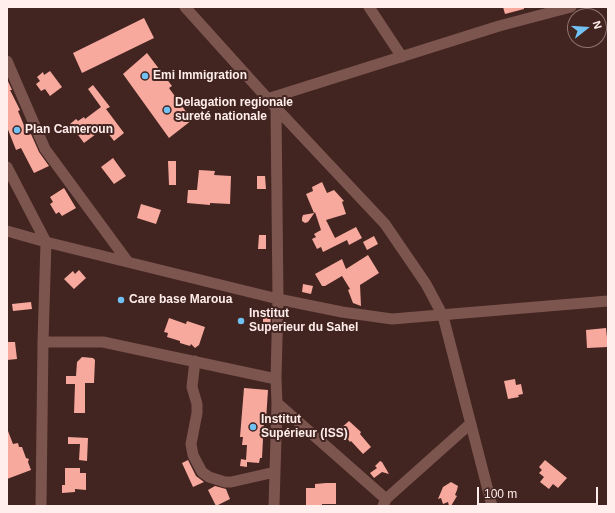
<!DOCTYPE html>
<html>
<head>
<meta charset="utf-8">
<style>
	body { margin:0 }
	#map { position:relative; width:615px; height:513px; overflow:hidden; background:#422420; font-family:Helvetica,sans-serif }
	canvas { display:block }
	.frame { position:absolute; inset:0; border:8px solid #ffeeeb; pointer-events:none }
	.north { position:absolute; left:567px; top:8px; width:40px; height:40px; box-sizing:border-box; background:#422420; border:1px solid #8e7571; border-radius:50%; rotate:73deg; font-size:11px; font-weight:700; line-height:16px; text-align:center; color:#ffeeeb }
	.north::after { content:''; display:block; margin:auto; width:14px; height:18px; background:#71c1f5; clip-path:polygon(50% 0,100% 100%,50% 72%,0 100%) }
	.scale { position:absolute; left:477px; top:487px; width:121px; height:18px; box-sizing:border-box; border:2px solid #ffeeeb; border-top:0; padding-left:5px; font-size:12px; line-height:14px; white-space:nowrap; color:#ffeeeb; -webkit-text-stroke:3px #422420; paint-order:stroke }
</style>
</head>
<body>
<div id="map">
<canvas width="615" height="513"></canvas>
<div class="frame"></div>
<div class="north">N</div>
<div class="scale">100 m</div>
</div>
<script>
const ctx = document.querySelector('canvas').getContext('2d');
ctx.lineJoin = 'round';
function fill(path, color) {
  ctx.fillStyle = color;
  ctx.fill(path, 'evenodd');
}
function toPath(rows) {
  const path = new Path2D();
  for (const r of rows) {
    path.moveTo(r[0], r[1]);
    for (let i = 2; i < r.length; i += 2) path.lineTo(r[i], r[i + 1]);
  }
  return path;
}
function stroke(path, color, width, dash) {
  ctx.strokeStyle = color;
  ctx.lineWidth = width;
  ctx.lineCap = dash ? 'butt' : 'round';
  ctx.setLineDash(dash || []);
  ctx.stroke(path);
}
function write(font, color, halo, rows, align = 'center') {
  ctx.font = font + ' Helvetica,sans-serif';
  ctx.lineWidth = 4;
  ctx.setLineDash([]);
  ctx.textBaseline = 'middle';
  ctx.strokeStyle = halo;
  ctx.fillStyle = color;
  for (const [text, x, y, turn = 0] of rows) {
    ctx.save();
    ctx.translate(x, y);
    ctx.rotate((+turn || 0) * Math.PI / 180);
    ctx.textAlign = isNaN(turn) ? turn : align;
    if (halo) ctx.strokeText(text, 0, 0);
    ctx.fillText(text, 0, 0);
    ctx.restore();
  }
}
fill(toPath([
	[503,7,524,7,524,9,505,14],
	[144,18,154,38,82,73,73,53],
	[147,53,172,86,169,88,192,120,169,138,123,74],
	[50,71,62,87,50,96,45,89,41,91,36,84,40,81,37,77,43,72,44,75],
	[7,79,12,90,10,90,20,110,18,111,28,135,31,134,39,152,49,166,34,173,21,148,16,150,7,127],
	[93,85,110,107,106,109,124,133,114,141,104,128,84,143,70,124,76,119,78,121,84,117,85,119,101,107,88,89],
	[113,158,126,176,114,184,101,167],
	[168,161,176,161,176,185,169,185],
	[199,170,215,171,214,175,231,176,230,204,210,203,210,205,187,203,188,190,197,190],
	[257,176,265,176,266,189,257,189],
	[322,182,327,193,334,190,344,201,342,202,346,214,326,220,335,238,356,227,362,238,349,245,347,240,323,252,321,247,317,249,312,239,316,237,314,234,321,230,315,212,308,222,305,223,302,221,302,218,303,215,314,213,306,194,313,191,312,187],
	[64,188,76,208,62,216,59,212,56,214,50,204,53,202,50,197],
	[141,204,161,210,156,224,137,218],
	[259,235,266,235,266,249,258,249],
	[374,236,378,244,367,250,363,242],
	[368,255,379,273,360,285,361,306,353,303,348,290,350,289,342,276,325,286,322,286,315,274,342,259,346,269],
	[79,270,86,278,74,289,64,279,73,271,75,274],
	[303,284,313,286,311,294,302,292],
	[31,302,32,309,13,311,12,304],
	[263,316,271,316,270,326,263,326],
	[169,318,186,324,187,321,205,327,199,345,195,348,191,344,190,346,180,343,180,341,167,337,168,333,164,332],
	[606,328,608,347,587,348,586,330],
	[7,342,15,342,17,359,7,360],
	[82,357,93,358,95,360,94,383,85,383,85,413,74,413,75,384,66,384,66,376,76,376,77,362],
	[515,379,516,385,521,384,523,394,518,395,519,397,508,399,504,381],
	[244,388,268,390,266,420,264,420,262,458,260,458,259,463,247,462,247,467,240,466,241,459,246,460,247,445,242,445,243,437,240,437],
	[349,421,361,432,360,434,371,447,363,454,351,441,350,442,340,429],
	[7,431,8,431,13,444,18,443,19,447,22,447,26,458,29,459,28,462,31,470,7,479],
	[68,437,88,438,87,461,79,460,80,444,68,444],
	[188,460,196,476,204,482,193,487,182,463],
	[545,460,567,478,558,488,553,484,549,489,540,482,544,477,539,473,542,470,539,467],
	[380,461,382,462,389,474,382,472,374,478,370,473,377,468,375,466],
	[65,468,80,468,80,473,86,473,86,490,75,489,75,492,62,493,62,485,65,485],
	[451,482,458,486,457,490,455,495,457,496,451,506,449,506,448,502,443,504,441,498,438,499,443,487],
	[326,483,336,483,336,504,322,504,322,506,306,505,306,488,315,488,315,484],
	[215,486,226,489,230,499,216,506,208,490]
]), '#f8a99e');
stroke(toPath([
	[185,7,276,108,385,224,426,284,443,316,492,506],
	[369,7,402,57],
	[7,61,45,149,128,262],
	[267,99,499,26,571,7],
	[7,167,46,242,43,342,41,506],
	[7,231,46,242,278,299,342,312,392,319,608,301],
	[43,342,103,342,276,379],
	[195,361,192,387,197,404,197,413,191,444,193,455,202,472,209,477,225,482,231,482,275,472],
	[277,403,386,499],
	[274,506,277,403,276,379,278,299,276,108],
	[383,506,386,499,470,424]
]), '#7c554f', 11);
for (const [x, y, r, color] of [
	[145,76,4,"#71c1f5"],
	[167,110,4,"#71c1f5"],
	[17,130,4,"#71c1f5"],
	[121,300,4,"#71c1f5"],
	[241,321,4,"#71c1f5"],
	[253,427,4,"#71c1f5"]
]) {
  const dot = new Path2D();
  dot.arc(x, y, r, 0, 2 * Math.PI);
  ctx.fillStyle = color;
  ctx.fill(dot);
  stroke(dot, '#422420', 1.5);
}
write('bold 12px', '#ffeeeb', '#422420', [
	["Emi Immigration",153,76],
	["Delagation regionale",175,103],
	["sureté nationale",175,117],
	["Plan Cameroun",25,130],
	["Care base Maroua",129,300],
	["Institut",249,314],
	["Superieur du Sahel",249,328],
	["Institut",261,420],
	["Supérieur (ISS)",261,434]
], 'left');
</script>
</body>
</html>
